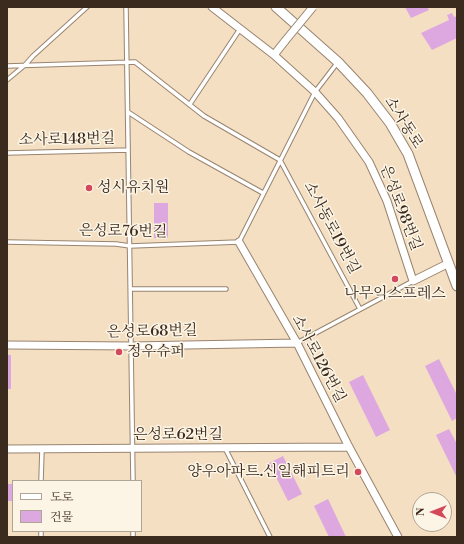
<!DOCTYPE html>
<html>
<head>
<meta charset="utf-8">
<style>
	body { margin:0 }
	#map { position:relative; width:464px; height:544px; overflow:hidden; background:#f4dfc2; font-family:"Libre Bodoni","Noto Serif KR",serif }
	canvas { display:block }
	.frame { position:absolute; inset:0; border:8px solid #3b2a1e; pointer-events:none }
	.legend { position:absolute; left:12px; top:480px; width:130px; height:52px; box-sizing:border-box; background:#fcf5e5; border:1px solid #afa495; margin:0; padding:5px 7px; list-style:none; font-size:12px; color:#3b2a1e }
	.legend li { display:flex; align-items:center; gap:8px; height:20px }
	.legend b { width:20px; border:1px solid #afa495 }
	.north { position:absolute; left:412px; top:492px; width:40px; height:40px; box-sizing:border-box; background:#fcf5e5; border:1px solid #afa495; border-radius:50%; rotate:270deg; font-size:11px; font-weight:700; line-height:16px; text-align:center; color:#3b2a1e }
	.north::after { content:''; display:block; margin:auto; width:14px; height:18px; background:#d1495b; clip-path:polygon(50% 0,100% 100%,50% 72%,0 100%) }
</style>
</head>
<body>
<div id="map">
<canvas width="464" height="544"></canvas>
<div class="frame"></div>
<ul class="legend">
<li><b style="height:5px;background:#fff"></b>도로</li>
<li><b style="height:11px;background:#dda8e0"></b>건물</li>
</ul>
<div class="north">N</div>
</div>
<script>
const ctx = document.querySelector('canvas').getContext('2d');
ctx.lineJoin = 'round';
function fill(path, color) {
  ctx.fillStyle = color;
  ctx.fill(path, 'evenodd');
}
function toPath(rows) {
  const path = new Path2D();
  for (const r of rows) {
    path.moveTo(r[0], r[1]);
    for (let i = 2; i < r.length; i += 2) path.lineTo(r[i], r[i + 1]);
  }
  return path;
}
function stroke(path, color, width, dash) {
  ctx.strokeStyle = color;
  ctx.lineWidth = width;
  ctx.lineCap = dash ? 'butt' : 'round';
  ctx.setLineDash(dash || []);
  ctx.stroke(path);
}
function write(font, color, halo, rows, align = 'center') {
  ctx.font = font + ' "Libre Bodoni","Noto Serif KR",serif';
  ctx.lineWidth = 3;
  ctx.setLineDash([]);
  ctx.textBaseline = 'middle';
  ctx.strokeStyle = halo;
  ctx.fillStyle = color;
  for (const [text, x, y, turn = 0] of rows) {
    ctx.save();
    ctx.translate(x, y);
    ctx.rotate((+turn || 0) * Math.PI / 180);
    ctx.textAlign = isNaN(turn) ? turn : align;
    if (halo) ctx.strokeText(text, 0, 0);
    ctx.fillText(text, 0, 0);
    ctx.restore();
  }
}
fill(toPath([
	[405,7,427,7,429,10,411,18],
	[452,13,454,17,457,16,457,38,432,50,421,33,449,20,447,15],
	[154,203,168,203,168,238,154,238],
	[7,355,11,355,11,389,7,389],
	[439,359,457,395,457,418,452,421,425,366],
	[363,375,390,430,376,437,349,382],
	[449,429,457,444,457,478,436,435],
	[283,456,302,494,288,501,269,463],
	[7,484,13,484,13,501,7,501],
	[328,499,346,537,329,537,314,506]
]), '#dda8e0');
const service = toPath([
	[126,7,133,481],
	[7,66,135,62,204,116,280,160,360,309],
	[7,80,25,65,33,56,87,7],
	[190,104,240,29],
	[128,112,189,152,263,193],
	[7,153,128,150],
	[7,242,116,244,130,246,239,242,315,92,338,62],
	[131,289,226,289],
	[297,343,413,281],
	[225,448,270,537],
	[41,481,42,449],
	[41,537,41,531],
	[133,537,133,531]
]);
const minor = toPath([
	[212,7,274,55,315,92,338,118,369,162,387,201,413,281,449,263],
	[274,55,285,41],
	[239,242,297,343,349,447,398,537],
	[7,345,132,346,297,343],
	[7,449,349,447]
]);
const tertiary = toPath([
	[276,7,338,62,367,93,390,123,408,154,457,286]
]);
stroke(service, '#988470', 5.5);
stroke(minor, '#988470', 9);
stroke(tertiary, '#988470', 11);
stroke(service, '#fff', 3.5);
stroke(minor, '#fff', 7);
stroke(tertiary, '#fff', 9);
const minorBridge = toPath([
	[285,41,313,7]
]);
stroke(minorBridge, '#988470', 9, []);
stroke(minorBridge, '#fff', 7);
for (const [x, y, r, color] of [
	[89,188,4,"#d1495b"],
	[395,279,4,"#d1495b"],
	[119,352,4,"#d1495b"],
	[358,472,4,"#d1495b"]
]) {
  const dot = new Path2D();
  dot.arc(x, y, r, 0, 2 * Math.PI);
  ctx.fillStyle = color;
  ctx.fill(dot);
  stroke(dot, '#fcf5e5', 1.5);
}
write('15px', '#3b2a1e', '#fcf5e5', [
	["소사동로",403,123,58],
	["소사로148번길",67,140,-1],
	["은성로98번길",400,208,69],
	["소사동로19번길",331,228,62],
	["은성로76번길",123,232,1],
	["은성로68번길",152,332,-1],
	["소사로126번길",318,359,62],
	["은성로62번길",178,435]
]);
write('15px', '#3b2a1e', '#fcf5e5', [
	["성시유치원",97,188],
	["나무익스프레스",395,294,"center"],
	["정우슈퍼",127,352],
	["양우아파트.신일해피트리",350,472,"right"]
], 'left');
</script>
</body>
</html>
